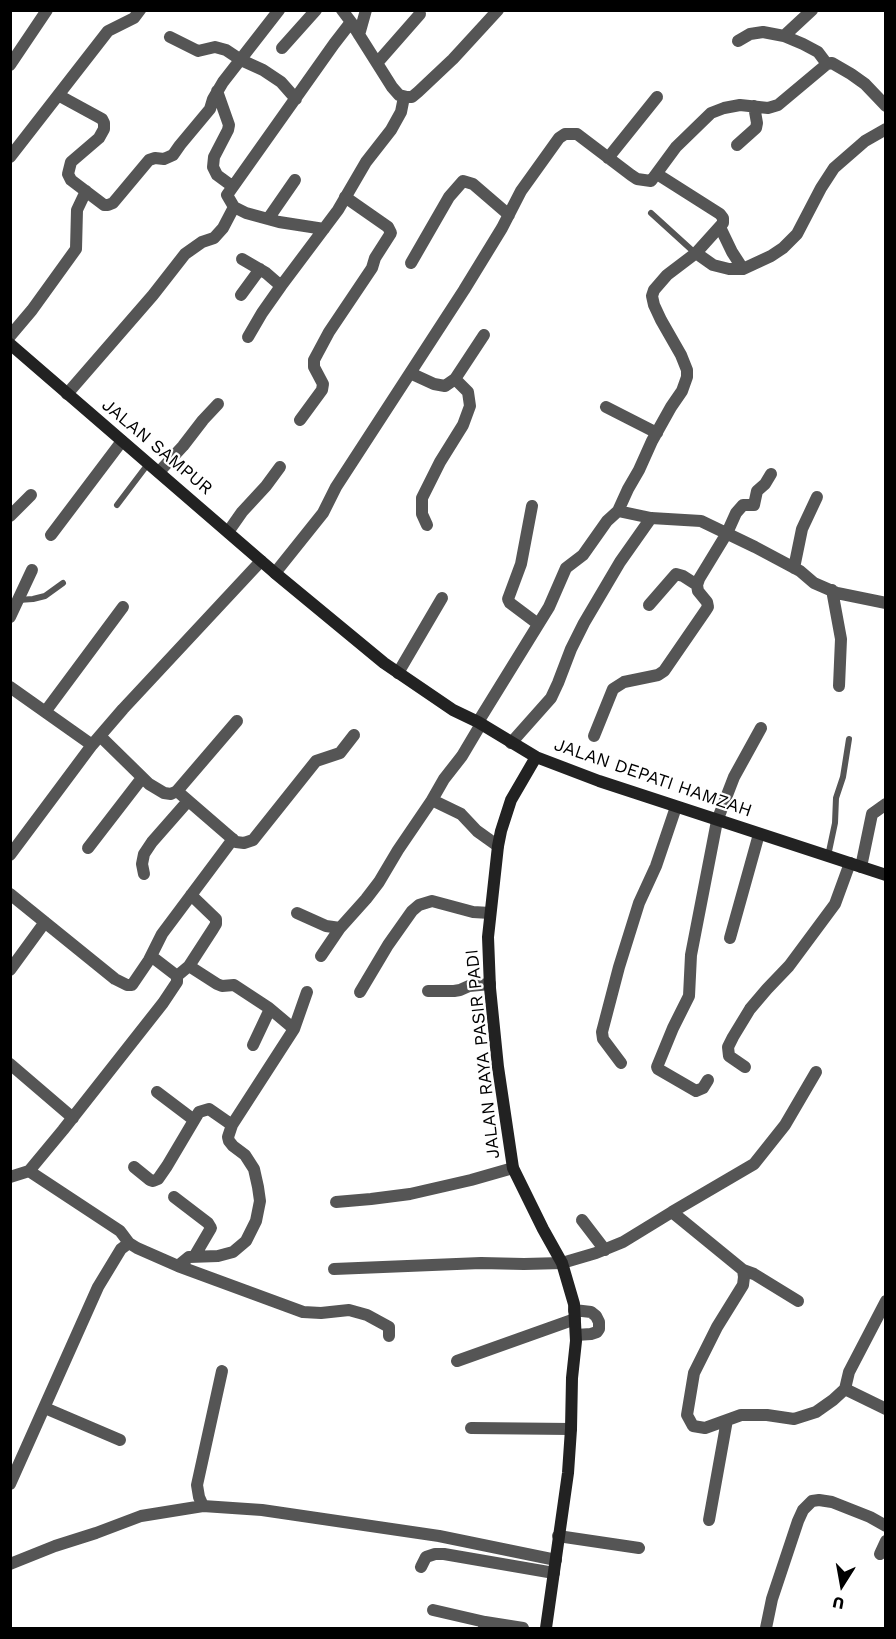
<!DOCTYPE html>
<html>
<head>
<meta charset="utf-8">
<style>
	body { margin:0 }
	#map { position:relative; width:896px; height:1639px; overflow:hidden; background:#fff; font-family:"Work Sans",sans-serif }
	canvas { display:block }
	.frame { position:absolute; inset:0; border:12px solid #000; pointer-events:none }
	.north { position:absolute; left:812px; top:1555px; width:60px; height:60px; -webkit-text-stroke:4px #fff; paint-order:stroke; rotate:191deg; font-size:16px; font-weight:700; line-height:24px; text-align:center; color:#000 }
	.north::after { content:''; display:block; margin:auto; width:21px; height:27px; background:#000; clip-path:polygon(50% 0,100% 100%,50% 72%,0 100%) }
</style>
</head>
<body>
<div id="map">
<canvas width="896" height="1639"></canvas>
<div class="frame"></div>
<div class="north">U</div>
</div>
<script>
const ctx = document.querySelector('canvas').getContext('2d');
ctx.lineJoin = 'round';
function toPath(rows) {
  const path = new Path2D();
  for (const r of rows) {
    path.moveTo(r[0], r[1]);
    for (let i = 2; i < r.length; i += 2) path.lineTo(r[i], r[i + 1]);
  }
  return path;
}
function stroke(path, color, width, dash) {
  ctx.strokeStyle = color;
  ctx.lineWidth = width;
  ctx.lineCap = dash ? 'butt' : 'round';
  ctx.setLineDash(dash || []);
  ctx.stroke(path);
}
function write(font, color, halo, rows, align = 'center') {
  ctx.font = font + ' "Work Sans",sans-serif';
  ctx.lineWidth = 4.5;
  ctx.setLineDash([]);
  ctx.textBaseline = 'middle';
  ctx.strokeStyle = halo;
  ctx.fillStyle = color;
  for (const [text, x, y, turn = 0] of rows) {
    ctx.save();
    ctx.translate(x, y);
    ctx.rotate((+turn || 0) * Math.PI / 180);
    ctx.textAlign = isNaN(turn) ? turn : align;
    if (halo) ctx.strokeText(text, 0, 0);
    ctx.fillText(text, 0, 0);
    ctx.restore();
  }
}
stroke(toPath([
	[651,213,695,253],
	[117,505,148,464],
	[18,600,33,599,45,596,63,583],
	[828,856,835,823,836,798,843,777,849,739]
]), '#555', 6);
stroke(toPath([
	[342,10,351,22,392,87,399,95,407,97,412,97,418,92,453,59,498,10],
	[359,35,366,10],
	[784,36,812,10],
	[170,37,198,51,215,47,226,50,241,60,263,70,281,82,296,99],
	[738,41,750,34,763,32,784,36,803,44,818,52,827,64],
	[282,48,316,10],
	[377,63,420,14],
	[10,65,47,10],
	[217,91,229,125,228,130,214,157,213,167,217,175,232,186],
	[58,95,102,119,104,123,104,129,99,138,71,162,68,174,71,180,104,205,108,205,113,203,149,160,155,158,164,159,173,155,180,145,210,109,213,99,223,82,279,10],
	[737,145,756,128,757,123,754,106],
	[10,157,108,31,134,18,140,10],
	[608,158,657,97],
	[657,174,720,214,723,218,723,223,696,253,667,275,654,290,652,296,654,305,661,320,681,355,687,370,687,377,682,391,671,407,652,441,639,470,628,489,618,511,651,518,701,521,755,547,800,571,814,583,837,593,886,603],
	[268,219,295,180],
	[720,227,732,252,743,269],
	[324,229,279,222,246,213,234,207,227,195,334,44,351,22],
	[696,253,713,265,729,269,743,269,771,256,783,248,797,234,821,188,834,168,865,141,886,129],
	[242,259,266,273,281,286,338,210,366,162,391,130,401,112,404,97],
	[411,263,449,197,463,181,473,184,509,215],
	[241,295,260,269],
	[10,336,32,310,76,249,77,210,86,191],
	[248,337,262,313,281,286],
	[410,373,434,384,445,386,455,379,484,335],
	[67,394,153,295,185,254,202,242,214,238,223,228,234,207],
	[606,407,657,433],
	[300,420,322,390,323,384,314,367,314,360,329,332,372,268,375,258,391,233,388,227,345,197],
	[159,472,183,446,203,420,218,404],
	[532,506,521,564,508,599,510,603,538,624],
	[10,516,31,495],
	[427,525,422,514,422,498,440,462,463,425,470,406,468,392,455,379],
	[228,532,242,512,266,486,280,467],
	[51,535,122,441],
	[794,568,802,529,817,497],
	[275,573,323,513,336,487,464,290,502,228,521,191,559,138,565,134,577,134,631,175,637,179,651,181,676,147,711,113,724,108,740,105,768,108,778,105,827,64,832,63,851,74,865,84,886,106],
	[832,590,841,639,839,686],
	[649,605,676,574,683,576,697,585],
	[10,617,32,570],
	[398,673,442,598],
	[10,687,92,745],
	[45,712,123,607],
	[478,722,549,607,566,568,583,555,607,521,618,511],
	[100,736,149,784,164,793,171,794,177,791,236,842,244,843,253,840,316,761,340,753,354,735],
	[594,736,613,689,624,682,658,675,664,671,706,610,708,607,707,602,698,591,697,585,699,579,727,533,736,513,743,505,754,505,757,491,765,484,771,474],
	[511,743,551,698,558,683,571,649,584,623,620,562,651,518],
	[177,791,237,721],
	[432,800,444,779,462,756,481,724],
	[88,848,142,778],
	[10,855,92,745,123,709,261,561],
	[861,867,872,814,886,804],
	[144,874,142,864,144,854,152,842,188,801],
	[10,894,115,979,127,985,132,985,149,960,162,934,233,839],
	[297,913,326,926,340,928],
	[730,938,759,834],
	[151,956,177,976],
	[321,956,340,928,366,899,379,882,398,850,432,800,461,814,477,831,498,846],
	[189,966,217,984,222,986,234,985,269,1008,294,1029,307,992],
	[10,970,45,922],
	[428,991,454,991,460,990,469,986,490,984],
	[360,992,388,945,412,911,419,905,432,901,473,912,490,913],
	[253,1045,270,1009],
	[621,1063,603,1039,602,1032,619,967,639,903,656,866,676,807],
	[10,1064,73,1118],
	[745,1067,729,1056,728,1047,733,1037,750,1009,767,989,789,966,835,904,850,863],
	[708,1080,703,1088,696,1091,658,1069,657,1067,673,1028,689,996,691,955,717,821,734,777,761,728],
	[157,1092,194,1120],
	[232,1125,294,1029],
	[134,1167,150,1180,153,1181,158,1179,167,1166,199,1112,209,1109,232,1125,228,1137,229,1141,233,1146,245,1155,254,1169,258,1187,260,1201,256,1221,246,1241,233,1252,218,1256,189,1257,178,1266],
	[29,1171,120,1231,129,1243],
	[10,1177,29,1171,63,1130,163,1003,177,982,177,976,189,966,213,929,216,924,216,919,191,895],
	[174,1197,208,1223,211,1228,194,1257],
	[336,1202,371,1199,410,1194,471,1180,513,1168],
	[672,1212,754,1164,785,1125,816,1072],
	[582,1220,605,1250],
	[334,1269,481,1263,524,1264,562,1263,596,1253,623,1242,672,1212,743,1270,744,1277,743,1285,717,1327,694,1373,687,1415,693,1426,705,1428,741,1415,767,1415,794,1419,816,1412,833,1400,845,1389,886,1409],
	[743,1270,754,1274,798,1301],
	[574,1310,591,1312,596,1316,599,1322,599,1329,597,1332,591,1334,576,1335],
	[457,1361,575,1319],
	[845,1389,849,1372,886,1301],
	[45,1408,120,1440],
	[471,1428,571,1429],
	[10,1484,98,1287,121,1249,129,1243,137,1248,178,1266,303,1312,321,1313,349,1310,367,1315,389,1327,389,1336],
	[203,1506,199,1497,197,1485,222,1371],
	[709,1520,727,1420],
	[558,1536,639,1548],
	[880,1554,886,1541],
	[10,1564,55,1546,96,1533,141,1516,203,1506,262,1510,439,1536,556,1560],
	[421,1567,426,1557,435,1554,444,1554,554,1573],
	[433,1610,485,1622],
	[484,1628,485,1622,523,1628],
	[766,1628,772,1599,798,1521,803,1510,812,1501,819,1500,832,1502,870,1517,886,1526]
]), '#555', 12);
stroke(toPath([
	[10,344,275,573,384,663,453,710,478,722,536,757,599,781,886,875],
	[536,757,511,800,501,831,498,846,488,937,490,988,498,1067,513,1168,543,1229,562,1263,574,1304,576,1341,572,1378,571,1429,568,1473,546,1628]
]), '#222', 12);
write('18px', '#000', '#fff', [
	["JALAN SAMPUR",157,447,40],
	["JALAN DEPATI HAMZAH",653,778,19],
	["JALAN RAYA PASIR PADI",483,1054,-96]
]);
</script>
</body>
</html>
